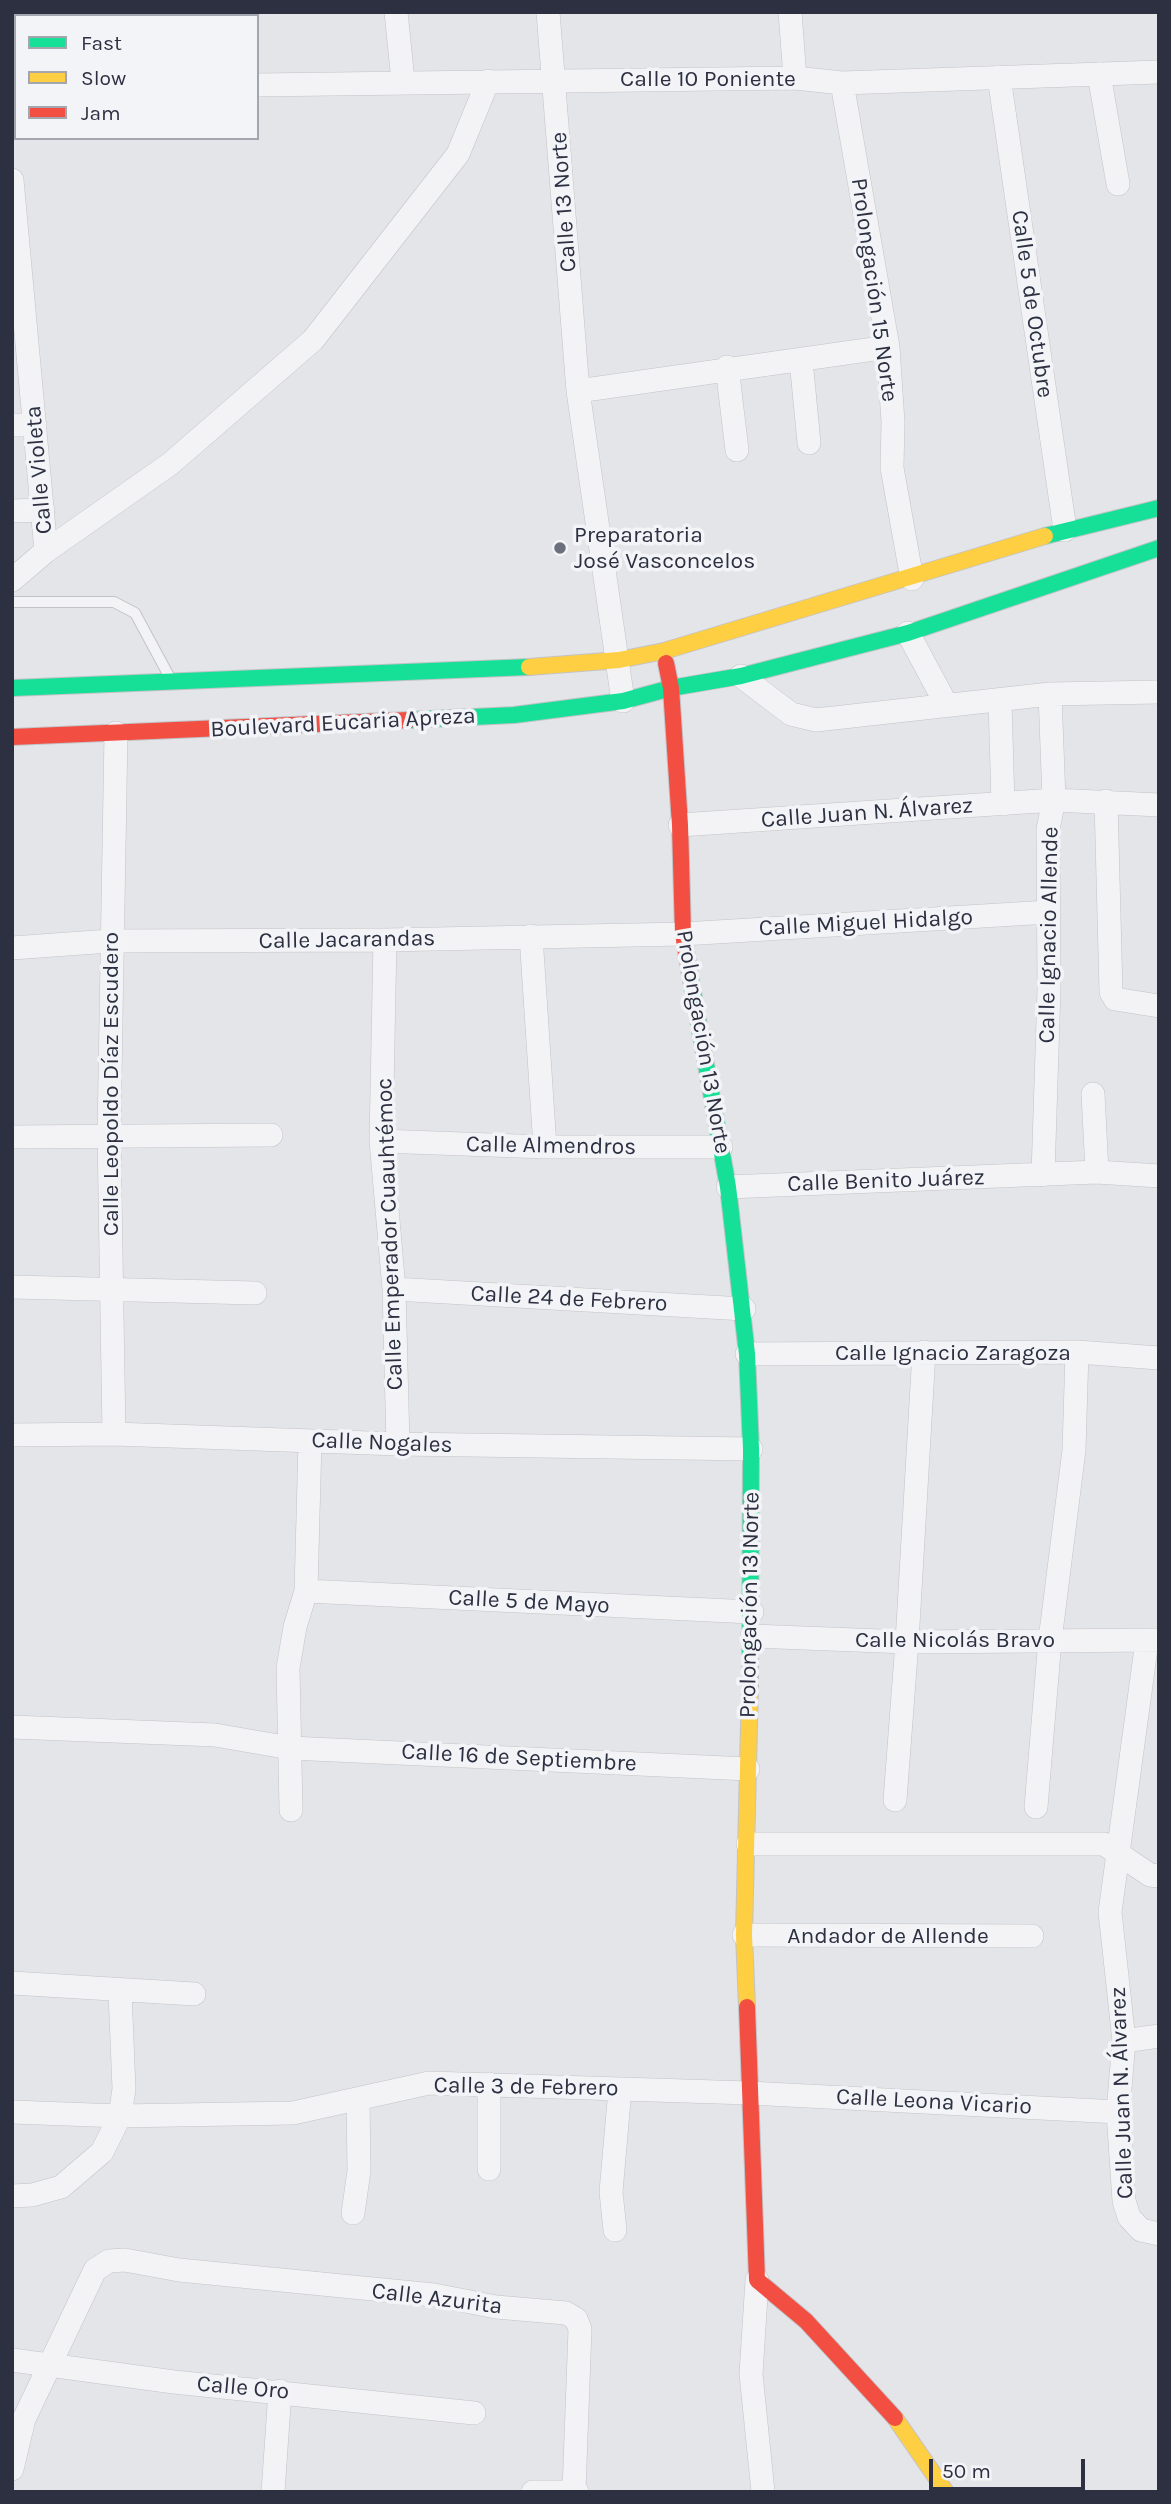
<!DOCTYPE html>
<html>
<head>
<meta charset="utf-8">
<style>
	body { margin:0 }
	#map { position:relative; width:1171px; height:2504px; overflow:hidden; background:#e4e5e9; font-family:Karla,sans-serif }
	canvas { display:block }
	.frame { position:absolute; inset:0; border:14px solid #2c3041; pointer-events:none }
	.legend { position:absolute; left:14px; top:14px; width:245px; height:126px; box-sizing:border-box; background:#f2f4f7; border:2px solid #a3a6ae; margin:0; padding:9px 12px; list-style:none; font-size:21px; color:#2c3041 }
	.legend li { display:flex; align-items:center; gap:14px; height:35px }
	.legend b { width:35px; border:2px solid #a3a6ae }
	.scale { position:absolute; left:929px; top:2459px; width:156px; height:32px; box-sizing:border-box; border:4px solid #2c3041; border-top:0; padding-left:9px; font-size:21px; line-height:24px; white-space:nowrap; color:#2c3041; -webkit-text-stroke:5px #f2f4f7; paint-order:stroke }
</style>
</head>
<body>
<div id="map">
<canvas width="1171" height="2504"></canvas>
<div class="frame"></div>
<ul class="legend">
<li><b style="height:9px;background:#16e098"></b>Fast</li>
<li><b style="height:9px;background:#ffcf43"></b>Slow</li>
<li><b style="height:9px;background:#f24e42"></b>Jam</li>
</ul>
<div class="scale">50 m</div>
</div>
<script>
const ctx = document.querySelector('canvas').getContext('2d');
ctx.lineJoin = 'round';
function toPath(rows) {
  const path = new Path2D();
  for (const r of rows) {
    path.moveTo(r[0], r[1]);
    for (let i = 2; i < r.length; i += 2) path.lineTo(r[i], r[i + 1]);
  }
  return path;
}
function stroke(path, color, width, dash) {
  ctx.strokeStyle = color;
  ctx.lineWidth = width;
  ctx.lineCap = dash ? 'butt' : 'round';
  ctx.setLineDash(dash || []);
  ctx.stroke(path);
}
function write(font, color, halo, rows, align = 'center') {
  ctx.font = font + ' Karla,sans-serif';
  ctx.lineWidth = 7;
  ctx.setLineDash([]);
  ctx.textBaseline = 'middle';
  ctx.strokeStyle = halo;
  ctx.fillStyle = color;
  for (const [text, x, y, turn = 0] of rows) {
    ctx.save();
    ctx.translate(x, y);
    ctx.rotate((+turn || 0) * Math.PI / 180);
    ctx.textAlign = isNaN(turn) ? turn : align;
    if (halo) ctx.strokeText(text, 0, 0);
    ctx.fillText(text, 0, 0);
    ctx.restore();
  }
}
const lane = toPath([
	[12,602,114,602,135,613,169,676]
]);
const street = toPath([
	[396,12,403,81],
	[548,12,578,391,623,701],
	[790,12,795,78],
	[1099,74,1118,184],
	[999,77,1065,530],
	[842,83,888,347,893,422,892,468,912,579],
	[257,85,795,78,842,83,1159,72],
	[12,91,16,91],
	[12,180,46,551],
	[801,360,809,443],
	[727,367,737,450],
	[578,391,888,347],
	[12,425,35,425],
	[12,511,43,510],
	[12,580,46,551,170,464,313,340,458,154,488,81],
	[908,633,946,704],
	[741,676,791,714,816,720,1050,694,1159,692],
	[1000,701,1003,804],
	[1106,801,1111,992,1115,999,1159,1006],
	[680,825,1054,800,1159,805],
	[531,936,545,1147],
	[385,940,381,1141,394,1289,398,1444],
	[12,948,110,941,385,940,683,934,1049,912],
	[1093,1094,1097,1172],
	[12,1137,271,1135],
	[381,1141,545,1147,721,1147],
	[1043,1175,1049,989,1048,829,1054,800,1050,694],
	[728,1187,1097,1172,1159,1176],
	[12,1287,255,1293],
	[394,1289,744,1309],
	[747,1354,1077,1352,1159,1358],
	[114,1434,109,1134,116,733],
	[12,1435,114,1434,398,1444,751,1449],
	[306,1591,752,1612],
	[752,1636,907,1642,1159,1640],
	[1147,1641,1110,1912,1124,2041,1118,2112,1124,2201,1129,2217,1141,2230,1159,2234],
	[12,1727,215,1735,290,1748,748,1769],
	[895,1800,907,1642,924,1352],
	[1036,1807,1050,1640,1074,1450,1077,1352],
	[291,1810,288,1668,295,1627,306,1591,310,1441],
	[748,1844,1104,1844,1150,1875,1159,1876],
	[744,1935,1032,1936],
	[12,1983,194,1994],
	[1124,2041,1159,2036],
	[12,2112,120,2116,293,2113,429,2083,749,2093,1118,2112],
	[489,2169,489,2084],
	[12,2196,32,2195,61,2187,102,2152,120,2116,124,2089,120,1992],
	[353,2213,359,2171,358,2099],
	[615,2230,611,2192,620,2089],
	[757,2280,751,2374,763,2492],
	[12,2360,174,2382,474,2413],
	[12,2469,24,2419,95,2270,109,2261,125,2260,179,2270,434,2295,496,2307,566,2313,576,2319,580,2329,574,2491],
	[273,2492,280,2391],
	[533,2492,577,2492]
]);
const fast = toPath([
	[1045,536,1159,508],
	[12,688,529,667],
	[409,720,514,715,623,701,671,688,741,676,908,633,1159,548],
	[690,975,728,1187,747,1354,751,1449,750,1684]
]);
const slow = toPath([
	[529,667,619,660,664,651,1045,536],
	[747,2007,744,1935,750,1684],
	[895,2418,946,2492]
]);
const jam = toPath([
	[666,663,671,688,680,825,683,934,690,975],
	[12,737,409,720],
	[747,2007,757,2280,806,2321,895,2418]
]);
stroke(lane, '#c2c3c7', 12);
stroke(street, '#c2c3c7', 24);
stroke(fast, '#c2c3c7', 18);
stroke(slow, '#c2c3c7', 18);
stroke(jam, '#c2c3c7', 18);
stroke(lane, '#f3f3f5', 10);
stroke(street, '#f3f3f5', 23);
stroke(fast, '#16e098', 16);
stroke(slow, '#ffcf43', 16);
stroke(jam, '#f24e42', 16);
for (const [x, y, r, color] of [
	[560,548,7,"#6c6f7c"]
]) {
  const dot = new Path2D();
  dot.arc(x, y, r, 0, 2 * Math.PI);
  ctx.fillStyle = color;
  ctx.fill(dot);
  stroke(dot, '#f2f4f7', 2.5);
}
write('23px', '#2c3041', '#f2f4f7', [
	["Calle 10 Poniente",708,79],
	["Calle 13 Norte",564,202,-94],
	["Prolongación 15 Norte",874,290,82],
	["Calle 5 de Octubre",1032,304,82],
	["Calle Violeta",39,470,-95],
	["Boulevard Eucaria Apreza",343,723,-3],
	["Calle Juan N. Álvarez",867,813,-4],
	["Calle Miguel Hidalgo",866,923,-3],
	["Calle Ignacio Allende",1049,935,-89],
	["Calle Jacarandas",347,940,-1],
	["Prolongación 13 Norte",703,1042,80],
	["Calle Leopoldo Díaz Escudero",111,1084,-90],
	["Calle Almendros",551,1146,1],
	["Calle Benito Juárez",886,1181,-2],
	["Calle Emperador Cuauhtémoc",390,1234,-92],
	["Calle 24 de Febrero",569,1299,3],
	["Calle Ignacio Zaragoza",953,1353],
	["Calle Nogales",382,1443,2],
	["Calle 5 de Mayo",529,1602,3],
	["Prolongación 13 Norte",750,1605,-89],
	["Calle Nicolás Bravo",955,1640],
	["Calle 16 de Septiembre",519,1758,3],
	["Andador de Allende",888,1936],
	["Calle 3 de Febrero",526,2087,1],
	["Calle Juan N. Álvarez",1122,2093,-92],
	["Calle Leona Vicario",934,2102,3],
	["Calle Azurita",437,2299,7],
	["Calle Oro",243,2388,5]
]);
write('23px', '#2c3041', '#f2f4f7', [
	["Preparatoria",574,535],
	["José Vasconcelos",574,561]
], 'left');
</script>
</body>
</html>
